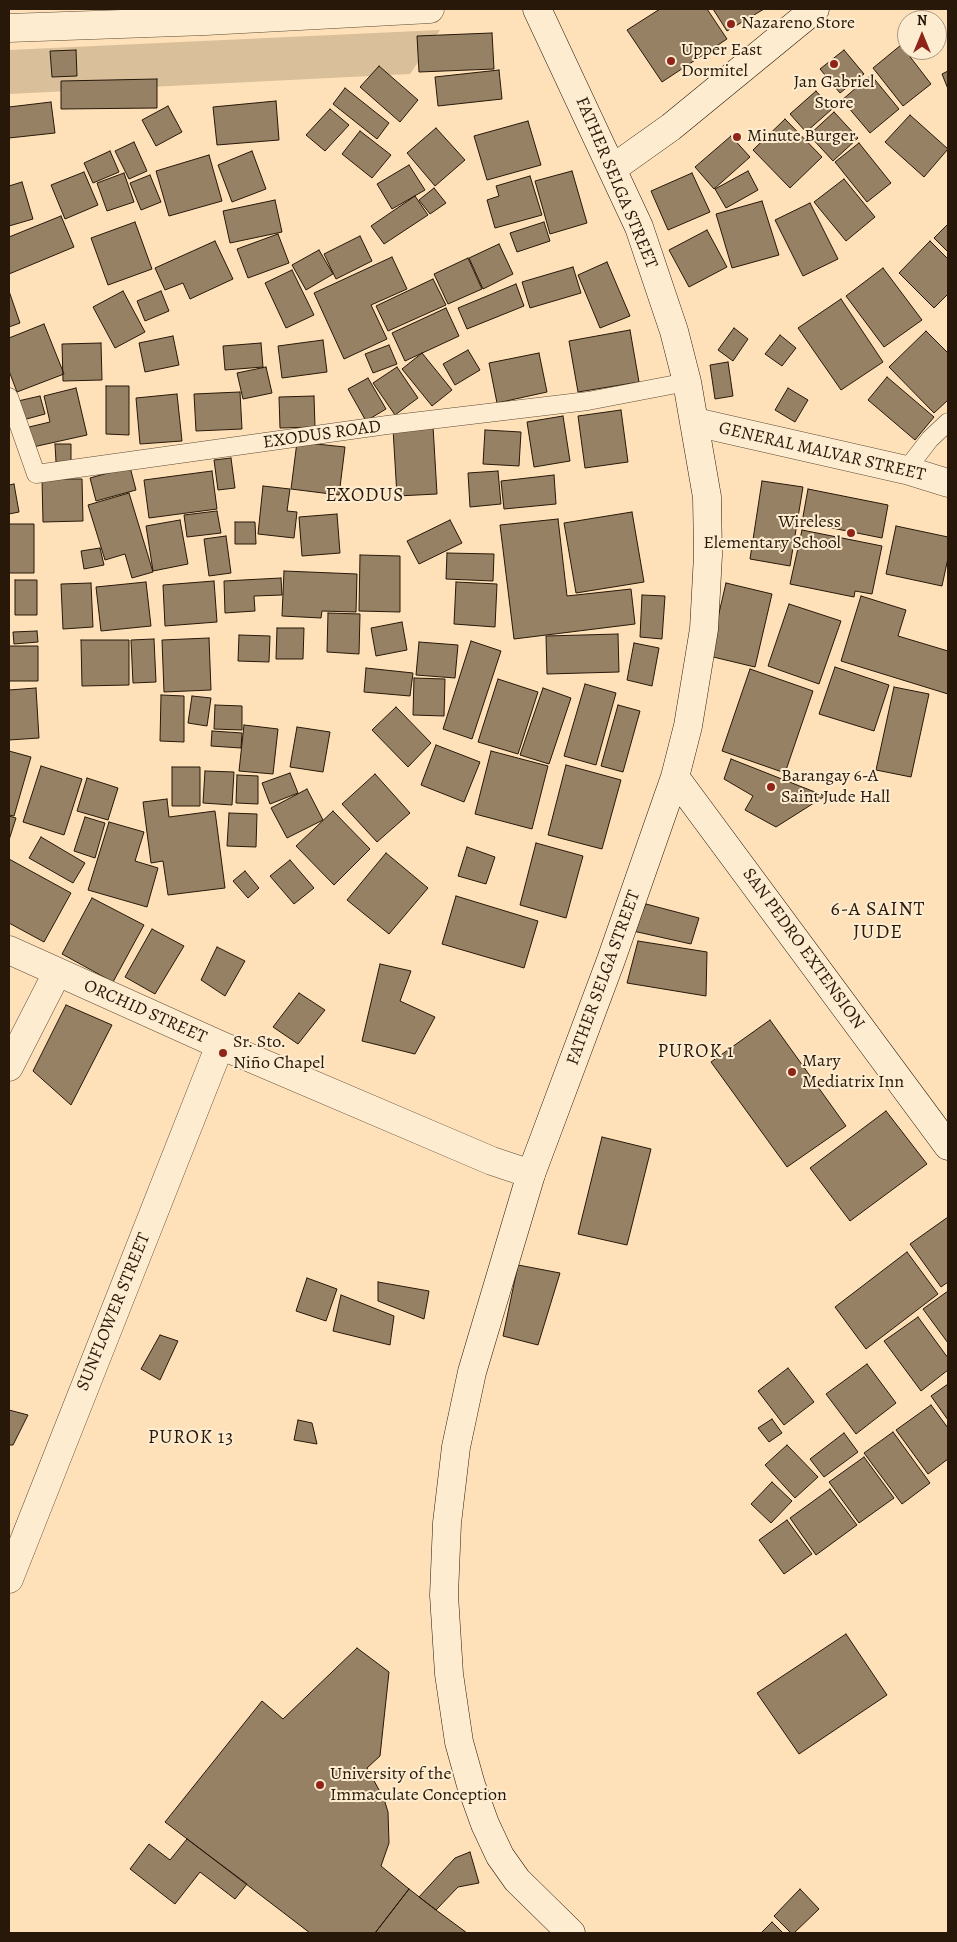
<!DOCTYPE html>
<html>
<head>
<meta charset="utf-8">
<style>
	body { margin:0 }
	#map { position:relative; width:957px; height:1942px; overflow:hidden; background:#fee1b8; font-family:Alegreya,serif }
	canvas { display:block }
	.frame { position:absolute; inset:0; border:10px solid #271809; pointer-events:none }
	.north { position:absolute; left:897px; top:10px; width:50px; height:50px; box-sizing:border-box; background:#feecd1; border:1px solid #a89781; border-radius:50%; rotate:0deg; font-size:14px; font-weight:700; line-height:20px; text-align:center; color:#271809 }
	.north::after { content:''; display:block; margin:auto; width:18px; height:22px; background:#8f2418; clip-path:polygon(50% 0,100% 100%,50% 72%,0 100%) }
</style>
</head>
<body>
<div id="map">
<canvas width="957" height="1942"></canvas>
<div class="frame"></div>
<div class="north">N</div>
</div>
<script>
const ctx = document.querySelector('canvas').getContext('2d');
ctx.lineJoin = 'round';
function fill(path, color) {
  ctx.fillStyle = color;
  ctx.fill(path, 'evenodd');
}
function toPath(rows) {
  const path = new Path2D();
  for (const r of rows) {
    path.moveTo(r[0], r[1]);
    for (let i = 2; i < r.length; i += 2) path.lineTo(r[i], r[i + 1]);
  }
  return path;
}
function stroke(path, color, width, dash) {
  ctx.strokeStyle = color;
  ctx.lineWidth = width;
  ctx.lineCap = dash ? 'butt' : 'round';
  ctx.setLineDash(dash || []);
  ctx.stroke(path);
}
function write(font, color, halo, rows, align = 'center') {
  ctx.font = font + ' Alegreya,serif';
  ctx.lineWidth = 4;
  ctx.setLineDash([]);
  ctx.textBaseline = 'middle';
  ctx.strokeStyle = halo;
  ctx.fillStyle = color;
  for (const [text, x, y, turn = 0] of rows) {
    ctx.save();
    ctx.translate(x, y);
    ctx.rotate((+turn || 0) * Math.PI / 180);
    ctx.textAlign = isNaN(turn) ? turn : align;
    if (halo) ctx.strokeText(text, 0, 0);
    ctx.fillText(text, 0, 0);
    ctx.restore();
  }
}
fill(toPath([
	[440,30,410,74,9,94,9,50]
]), '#d9bf9a');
const building = toPath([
	[660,9,707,9,727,39,662,82,627,30,660,9],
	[713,9,764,9,727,31,713,9],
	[492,33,494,69,419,72,417,36,492,33],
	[901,45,931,84,903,106,873,68,901,45],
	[76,50,77,76,52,77,50,51,76,50],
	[844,50,864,74,840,93,820,69,844,50],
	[379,66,418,100,400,122,360,87,379,66],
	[499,70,502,99,438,106,435,77,499,70],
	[948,71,948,89,942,74,948,71],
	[871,75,899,109,870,133,842,100,871,75],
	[157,79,157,108,61,109,61,81,157,79],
	[345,88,389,123,377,139,333,104,345,88],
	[816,91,832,109,806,132,790,114,816,91],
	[276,101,279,140,217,145,213,107,276,101],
	[51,102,55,133,9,138,9,107,51,102],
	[168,106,182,132,156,146,142,120,168,106],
	[330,109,349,125,325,151,306,135,330,109],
	[834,112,858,138,833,161,809,135,834,112],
	[910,115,948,149,924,177,885,142,910,115],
	[785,119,822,157,790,188,753,150,785,119],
	[528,121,541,165,487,180,474,136,528,121],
	[436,128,465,160,435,186,407,153,436,128],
	[360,131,391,155,372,178,342,154,360,131],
	[731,136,750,157,714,189,695,167,731,136],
	[134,142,147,171,129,179,115,151,134,142],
	[859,143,891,183,867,202,835,162,859,143],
	[110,151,119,172,93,183,84,163,110,151],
	[252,151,266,189,232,202,218,165,252,151],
	[209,155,222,201,169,216,156,171,209,155],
	[409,165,425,190,392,209,377,184,409,165],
	[572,171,587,223,550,234,535,181,572,171],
	[748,171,758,190,726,208,715,189,748,171],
	[84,172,98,205,65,219,51,185,84,172],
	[124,173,134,202,107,211,97,183,124,173],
	[692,173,710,212,668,230,651,191,692,173],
	[150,175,161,202,141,210,130,183,150,175],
	[530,176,542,215,495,228,487,200,499,196,496,186,530,176],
	[844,179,875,217,846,241,814,202,844,179],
	[22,182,33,219,9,226,9,186,22,182],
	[434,188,446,203,430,214,419,200,434,188],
	[415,196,428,215,384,244,371,226,415,196],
	[275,200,282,232,230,243,223,211,275,200],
	[762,201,779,255,732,268,716,214,762,201],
	[810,203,838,259,803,276,775,220,810,203],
	[61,216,74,247,9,274,9,237,61,216],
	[135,222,152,269,108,285,91,238,135,222],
	[544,222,550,241,517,252,510,233,544,222],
	[948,224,948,252,934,238,948,224],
	[707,230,727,267,689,287,669,250,707,230],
	[278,234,289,263,248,278,237,249,278,234],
	[360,236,372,261,336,279,324,254,360,236],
	[215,241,233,279,190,299,183,283,165,290,155,268,215,241],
	[930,241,948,259,948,294,934,308,899,273,930,241],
	[499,244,513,274,483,289,469,258,499,244],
	[319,250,333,274,306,290,292,265,319,250],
	[392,257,407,289,371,305,387,339,344,359,314,293,392,257],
	[468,258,482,289,448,304,434,274,468,258],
	[607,262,630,316,600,328,578,275,607,262],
	[573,267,581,293,530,308,522,282,573,267],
	[883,268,922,320,884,347,846,296,883,268],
	[292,270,314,315,286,328,265,283,292,270],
	[433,279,446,305,388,331,376,306,433,279],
	[516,284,524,306,467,329,458,308,516,284],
	[9,291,20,323,9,327,9,291],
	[123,291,145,332,115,348,93,307,123,291],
	[161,291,169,311,145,321,137,301,161,291],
	[841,299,883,362,841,390,798,328,841,299],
	[446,308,459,336,405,361,392,333,446,308],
	[44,324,64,374,17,392,9,371,9,338,44,324],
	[734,328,748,339,733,361,718,350,734,328],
	[630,330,639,382,578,392,569,341,630,330],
	[926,331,948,353,948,400,934,413,889,367,926,331],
	[780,335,796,348,782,366,765,354,780,335],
	[173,336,179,365,145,372,139,343,173,336],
	[323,340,327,372,282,378,278,346,323,340],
	[101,343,102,380,63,381,62,344,101,343],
	[261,343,263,367,225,370,223,346,261,343],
	[389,345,397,364,373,373,365,354,389,345],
	[468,350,480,370,455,385,443,364,468,350],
	[422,353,452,390,432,406,402,369,422,353],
	[539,353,547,392,497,403,489,363,539,353],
	[728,362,733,396,715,399,710,365,728,362],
	[266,367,272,393,243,399,237,373,266,367],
	[397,367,418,398,395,415,373,383,397,367],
	[887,377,934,417,915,440,868,400,887,377],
	[368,378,386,409,366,421,348,389,368,378],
	[106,386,129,386,129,435,106,434,106,386],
	[76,388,87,435,33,447,29,427,50,422,44,396,76,388],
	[788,388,808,400,795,422,775,410,788,388],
	[240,392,242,429,196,431,194,394,240,392],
	[177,394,182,441,140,444,136,398,177,394],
	[40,396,45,414,23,420,18,401,40,396],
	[314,396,315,427,280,428,279,397,314,396],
	[621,410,628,462,585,468,578,416,621,410],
	[563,416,570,461,534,467,527,422,563,416],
	[433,426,437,494,397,496,393,429,433,426],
	[485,430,521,432,519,466,483,464,485,430],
	[297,442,345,447,339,495,291,489,297,442],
	[55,444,71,444,71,461,56,462,55,444],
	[231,458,235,488,218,490,214,460,231,458],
	[130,467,136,490,96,501,90,478,130,467],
	[212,471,217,509,149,518,144,480,212,471],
	[498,471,501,504,470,507,468,473,498,471],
	[554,475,556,504,504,509,501,481,554,475],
	[42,479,82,479,83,521,43,522,42,479],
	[762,481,803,487,790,566,750,559,762,481],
	[14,484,19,512,9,514,9,485,14,484],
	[263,486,290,489,287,511,297,512,294,538,258,534,263,486],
	[808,489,888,505,882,538,802,522,808,489],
	[129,493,153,572,132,578,125,554,105,560,88,505,129,493],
	[217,511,221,533,187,537,184,515,217,511],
	[632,512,644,582,576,593,564,523,632,512],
	[337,514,340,553,302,556,299,517,337,514],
	[558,519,567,596,631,589,635,624,514,639,500,525,558,519],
	[180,520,188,564,153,571,146,526,180,520],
	[450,520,462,543,419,564,407,541,450,520],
	[235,522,255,522,256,544,235,544,235,522],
	[9,524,34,524,34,573,9,573,9,524],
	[896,526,948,537,948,558,942,586,886,574,896,526],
	[802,530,882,546,872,594,855,591,854,597,790,584,802,530],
	[226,536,231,573,209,576,204,539,226,536],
	[100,548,104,565,84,569,81,551,100,548],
	[447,553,494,554,493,581,446,579,447,553],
	[360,555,400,556,400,612,359,611,360,555],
	[284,571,357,574,356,612,322,611,321,618,282,616,284,571],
	[281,578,282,595,254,596,255,611,225,613,224,581,281,578],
	[15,580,37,580,37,615,15,615,15,580],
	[214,581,217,622,165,626,163,585,214,581],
	[146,582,151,626,101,631,96,587,146,582],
	[456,582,497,584,495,627,454,624,456,582],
	[91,583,93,627,63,629,61,584,91,583],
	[726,583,772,594,755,667,709,656,726,583],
	[642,595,665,596,662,639,640,637,642,595],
	[861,596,906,610,898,636,948,651,948,694,841,661,861,596],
	[789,604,841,621,819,684,768,666,789,604],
	[328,613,360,614,359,654,327,652,328,613],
	[402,622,407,650,376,656,371,628,402,622],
	[277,628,304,628,303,659,276,659,277,628],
	[37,631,38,642,14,644,13,632,37,631],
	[618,634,619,672,547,674,546,636,618,634],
	[239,635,270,636,269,662,238,661,239,635],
	[209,638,211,690,164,692,162,640,209,638],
	[154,639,156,682,133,683,131,640,154,639],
	[81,640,129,640,129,685,82,686,81,640],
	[471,641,501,651,472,739,443,729,471,641],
	[419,642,458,645,455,678,416,675,419,642],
	[634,643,659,648,652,686,627,680,634,643],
	[9,646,38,646,38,681,9,681,9,646],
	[835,667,889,685,874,731,819,714,835,667],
	[366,668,413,673,410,696,364,692,366,668],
	[750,669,813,691,785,773,722,751,750,669],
	[414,678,445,679,444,716,413,715,414,678],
	[498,679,538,692,518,754,478,742,498,679],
	[585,684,616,693,596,765,564,756,585,684],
	[894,687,929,694,911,777,876,770,894,687],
	[36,688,39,738,9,740,9,690,36,688],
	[543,688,571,698,549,764,520,755,543,688],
	[161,695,184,696,184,742,160,741,161,695],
	[192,696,211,698,207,726,188,723,192,696],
	[215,705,242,706,242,730,214,729,215,705],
	[618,705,640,711,623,772,601,766,618,705],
	[396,707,431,743,408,767,372,730,396,707],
	[244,725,278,729,273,774,239,771,244,725],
	[297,727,330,732,323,772,290,767,297,727],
	[212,731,242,733,241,748,211,746,212,731],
	[436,745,480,762,464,802,421,785,436,745],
	[9,751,31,757,14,816,9,815,9,751],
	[491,751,548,766,532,829,475,814,491,751],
	[731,759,825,796,776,827,745,810,753,796,724,779,731,759],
	[566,765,621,780,602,849,548,835,566,765],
	[41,766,82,779,64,835,23,822,41,766],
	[172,767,200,767,200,806,172,806,172,767],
	[205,771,234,772,232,805,203,803,205,771],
	[290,773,298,793,270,804,262,783,290,773],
	[375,774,410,813,377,842,342,804,375,774],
	[237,775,258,776,258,804,236,803,237,775],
	[87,778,118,788,108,820,77,811,87,778],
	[307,789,323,820,287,838,271,808,307,789],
	[167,799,169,817,215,811,225,888,168,895,163,861,151,863,143,802,167,799],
	[333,811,370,849,334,885,296,846,333,811],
	[229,813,257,814,256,847,227,846,229,813],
	[9,816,16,818,9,840,9,816],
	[85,817,105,823,95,858,74,851,85,817],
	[109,822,144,832,135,861,158,868,147,907,88,890,109,822],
	[41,837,85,863,73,883,29,858,41,837],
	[536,843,583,856,566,918,520,905,536,843],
	[467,847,495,857,486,884,458,876,467,847],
	[386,853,428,888,389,934,347,900,386,853],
	[9,859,71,893,44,942,9,923,9,859],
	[290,860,314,888,294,904,270,876,290,860],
	[245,871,259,888,248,898,233,881,245,871],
	[456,896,538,921,524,968,442,944,456,896],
	[92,898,144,925,113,982,62,954,92,898],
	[646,904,699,918,691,944,633,931,646,904],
	[152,929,184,946,155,994,125,977,152,929],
	[638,941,707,952,706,996,627,983,638,941],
	[217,947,245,961,225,996,201,980,217,947],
	[380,964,411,971,400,1001,435,1017,415,1054,362,1041,380,964],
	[299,993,325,1010,298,1044,273,1027,299,993],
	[66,1005,112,1025,71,1105,33,1071,66,1005],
	[770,1020,846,1126,787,1167,711,1062,770,1020],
	[886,1111,927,1164,850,1221,810,1168,886,1111],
	[602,1137,651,1149,627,1245,578,1234,602,1137],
	[948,1217,948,1282,941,1287,910,1244,948,1217],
	[907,1252,938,1294,866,1349,835,1307,907,1252],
	[518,1265,560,1273,538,1345,503,1336,518,1265],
	[307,1278,337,1289,326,1321,296,1311,307,1278],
	[378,1282,429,1291,424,1319,378,1301,378,1282],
	[948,1291,948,1343,923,1309,948,1291],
	[341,1295,394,1316,390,1345,333,1331,341,1295],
	[918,1317,948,1358,948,1370,921,1391,884,1341,918,1317],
	[160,1335,178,1341,160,1380,141,1369,160,1335],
	[867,1364,896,1403,856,1434,826,1394,867,1364],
	[788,1368,814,1402,784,1425,758,1391,788,1368],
	[948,1384,948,1420,931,1396,948,1384],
	[931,1405,948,1428,948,1459,928,1474,896,1430,931,1405],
	[9,1410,28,1415,13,1445,9,1445,9,1410],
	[772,1419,782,1433,769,1442,758,1428,772,1419],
	[298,1420,312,1423,317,1444,294,1440,298,1420],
	[893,1432,930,1483,902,1504,864,1453,893,1432],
	[844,1433,858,1452,824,1477,810,1459,844,1433],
	[787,1445,818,1477,795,1498,765,1465,787,1445],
	[864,1457,894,1498,859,1523,829,1482,864,1457],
	[772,1482,792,1501,771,1523,751,1504,772,1482],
	[830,1489,857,1525,816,1555,790,1518,830,1489],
	[787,1520,812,1554,784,1574,759,1540,787,1520],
	[846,1634,887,1695,799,1754,757,1693,846,1634],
	[357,1648,389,1672,380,1756,367,1768,384,1799,388,1812,389,1843,381,1866,409,1889,375,1933,310,1933,165,1822,262,1701,283,1719,357,1648],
	[187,1839,247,1884,235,1899,200,1872,175,1904,130,1869,149,1844,170,1860,187,1839],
	[470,1852,479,1883,458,1887,436,1910,419,1897,455,1858,470,1852],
	[409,1889,436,1910,467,1933,375,1933,409,1889],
	[800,1889,819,1909,794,1933,791,1933,774,1916,800,1889],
	[772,1922,783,1933,761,1933,772,1922]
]);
fill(building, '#978164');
stroke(building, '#271809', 1);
const lane = toPath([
	[9,397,36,474,387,425,588,401,687,382],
	[906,470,930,439,948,422]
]);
const street = toPath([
	[9,28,206,21,430,9],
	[695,422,906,470,948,483],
	[9,950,220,1045,492,1161,531,1174],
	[9,1067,57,973],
	[9,1579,220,1045]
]);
const secondary = toPath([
	[537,9,639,227,674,331,687,382,707,497,708,555,704,629,688,726,675,777,611,960,531,1174,472,1372,456,1447,447,1523,444,1595,449,1674,459,1742,471,1785,485,1824,500,1856,517,1880,571,1933],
	[612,169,671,127,815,9],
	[675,777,948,1146]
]);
stroke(lane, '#5d4a35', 19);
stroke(street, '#5d4a35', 29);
stroke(secondary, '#271809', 29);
stroke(lane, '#feecd1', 18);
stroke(street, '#feecd1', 28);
stroke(secondary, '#feecd1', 28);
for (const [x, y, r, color] of [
	[731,24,5,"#8f2418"],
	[671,61,5,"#8f2418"],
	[834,64,5,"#8f2418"],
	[737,137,5,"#8f2418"],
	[851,533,5,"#8f2418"],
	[771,787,5,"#8f2418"],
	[223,1053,5,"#8f2418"],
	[792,1072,5,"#8f2418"],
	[320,1785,5,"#8f2418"]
]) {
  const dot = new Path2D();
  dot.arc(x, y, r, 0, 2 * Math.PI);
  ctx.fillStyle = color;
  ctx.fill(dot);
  stroke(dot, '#feecd1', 2);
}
write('18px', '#271809', '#feecd1', [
	["Nazareno Store",741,24],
	["Upper East",681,51],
	["Dormitel",681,72],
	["Jan Gabriel",834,83,"center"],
	["Store",834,104,"center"],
	["Minute Burger",747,137],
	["Wireless",841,523,"right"],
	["Elementary School",841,544,"right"],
	["Barangay 6-A",781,777],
	["Saint Jude Hall",781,798],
	["Sr. Sto.",233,1043],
	["Niño Chapel",233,1064],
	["Mary",802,1062],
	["Mediatrix Inn",802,1083],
	["University of the",330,1775],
	["Immaculate Conception",330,1796]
], 'left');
write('18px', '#271809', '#feecd1', [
	["FATHER SELGA STREET",616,183,67],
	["EXODUS ROAD",322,435,-8],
	["GENERAL MALVAR STREET",822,452,13],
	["SAN PEDRO EXTENSION",803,949,54],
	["FATHER SELGA STREET",604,978,-70],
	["ORCHID STREET",145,1012,24],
	["SUNFLOWER STREET",114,1312,-68]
]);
ctx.letterSpacing = '1px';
write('19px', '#271809', '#feecd1', [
	["EXODUS",365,496],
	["PUROK 1",696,1052],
	["PUROK 13",191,1438]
]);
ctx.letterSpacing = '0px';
ctx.letterSpacing = '1px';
write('20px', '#271809', '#feecd1', [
	["6-A SAINT",878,910],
	["JUDE",878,933]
]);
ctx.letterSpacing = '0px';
</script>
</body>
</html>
